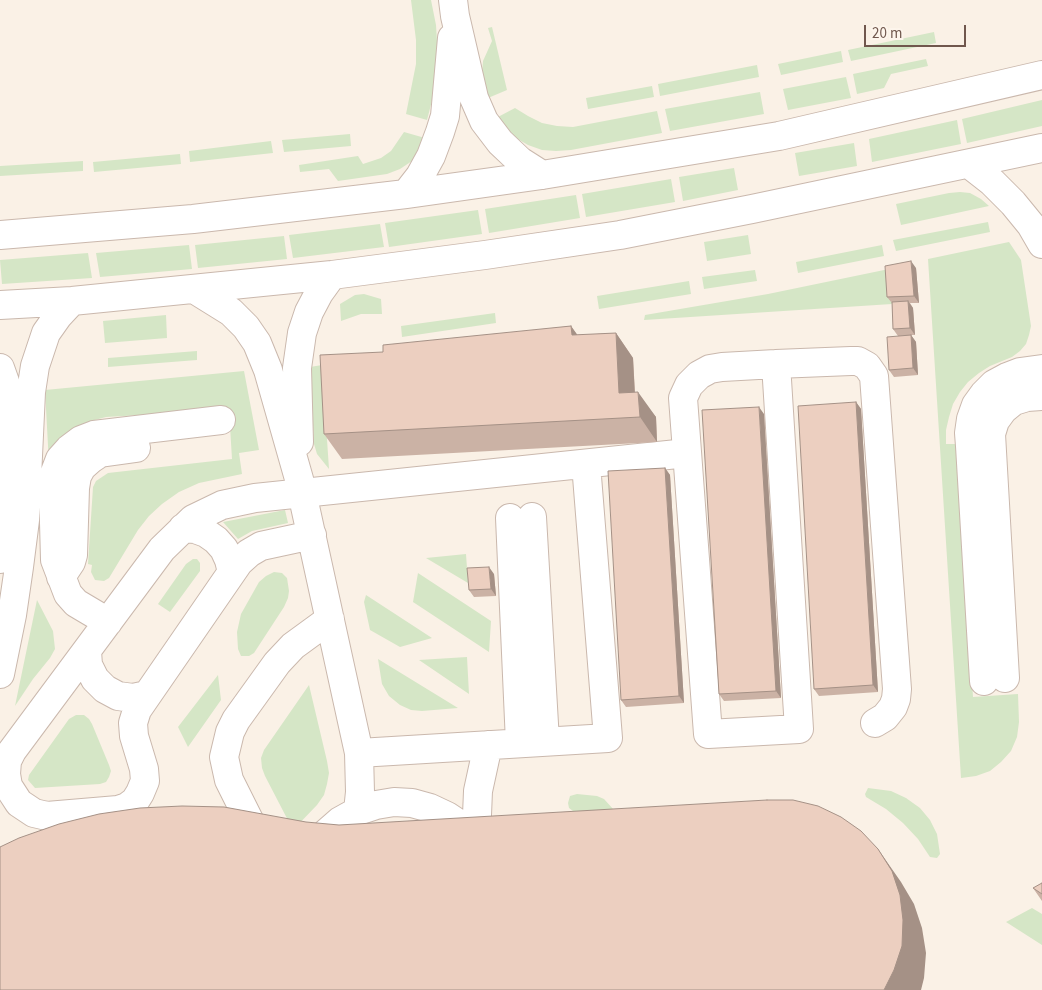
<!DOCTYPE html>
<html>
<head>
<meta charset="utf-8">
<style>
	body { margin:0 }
	#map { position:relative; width:1042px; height:990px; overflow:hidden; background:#faf1e6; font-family:"Source Sans 3",sans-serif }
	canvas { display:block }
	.scale { position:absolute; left:864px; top:25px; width:102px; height:22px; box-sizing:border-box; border:2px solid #70574d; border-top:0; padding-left:6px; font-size:15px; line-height:18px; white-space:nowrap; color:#70574d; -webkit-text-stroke:4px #fdf5ec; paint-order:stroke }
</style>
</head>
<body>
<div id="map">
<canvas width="1042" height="990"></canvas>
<div class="scale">20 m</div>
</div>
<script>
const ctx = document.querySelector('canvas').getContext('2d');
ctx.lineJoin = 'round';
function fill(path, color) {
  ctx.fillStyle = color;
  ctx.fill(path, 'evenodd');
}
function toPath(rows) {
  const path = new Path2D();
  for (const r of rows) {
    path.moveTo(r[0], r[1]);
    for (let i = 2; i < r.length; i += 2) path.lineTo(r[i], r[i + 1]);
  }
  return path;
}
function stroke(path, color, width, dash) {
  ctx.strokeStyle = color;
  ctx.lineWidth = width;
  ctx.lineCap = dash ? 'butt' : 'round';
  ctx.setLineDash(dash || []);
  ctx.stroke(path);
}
fill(toPath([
	[411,0,431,0,436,25,438,57,435,89,427,120,406,114,416,64,416,40],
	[492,27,507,90,488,98,482,72,483,61,492,41,488,28],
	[934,32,936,43,851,61,848,50],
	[841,51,843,62,781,75,778,64],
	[926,59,928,66,891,74,884,88,857,94,853,74],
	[757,65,759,77,660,96,658,84],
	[846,77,851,98,788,110,783,89],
	[652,86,654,97,588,109,586,98],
	[760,92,764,114,670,131,665,109],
	[1042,100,1042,126,967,143,962,119],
	[515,108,528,116,542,123,557,126,573,127,657,111,662,133,571,150,556,151,542,150,528,145,516,138,496,118],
	[957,120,961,144,872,162,869,139],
	[404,132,425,138,420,151,412,161,400,169,387,174,338,181,329,169,300,172,299,165,358,156,363,164,381,158,391,151],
	[350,134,351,146,284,152,282,140],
	[271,141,273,153,190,162,189,151],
	[854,143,857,166,799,176,795,153],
	[180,154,181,164,94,172,93,162],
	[83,161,83,171,0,176,0,166],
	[734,168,738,190,683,201,679,177],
	[671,179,675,202,586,217,582,194],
	[960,192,970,193,981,199,989,206,901,225,896,204,949,193],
	[576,195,580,218,489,233,485,209],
	[478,210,482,234,389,247,385,223],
	[988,222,990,232,896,251,893,240],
	[380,224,384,247,293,258,289,235],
	[748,235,751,254,707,261,704,242],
	[284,236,287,259,198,268,195,245],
	[1009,242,1021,260,1031,326,1029,335,1026,344,1020,351,1012,357,990,366,979,373,968,382,960,392,953,404,949,417,946,430,946,444,957,444,973,697,1018,694,1019,722,1017,737,1011,751,1001,762,990,771,976,776,961,778,928,259],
	[189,245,192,269,100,277,96,253],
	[882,245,884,256,798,273,796,262],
	[88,253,92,278,2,284,0,260],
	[889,269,892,304,644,320,645,315,768,294],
	[755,270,757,281,704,289,702,277],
	[689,281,691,294,599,309,597,296],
	[364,294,381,299,382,314,361,314,341,321,340,304,355,295],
	[495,313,496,323,402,337,401,326],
	[166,315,167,338,105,343,103,321],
	[197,351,197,360,108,367,108,358],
	[322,365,329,469,317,454,314,444,310,367],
	[244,371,259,450,239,453,242,474,199,483,179,492,162,504,149,516,138,530,109,578,104,581,95,580,91,572,92,565,88,564,93,487,96,481,108,473,232,459,229,410,106,417,91,421,76,428,49,464,45,390],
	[285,510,288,523,252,531,238,539,223,522],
	[466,554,468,583,426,558],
	[193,559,197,559,200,563,200,571,170,612,158,604,186,564],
	[274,572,282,573,287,578,289,591,288,598,284,607,254,653,249,656,241,656,238,649,237,632,241,614,259,582,266,576],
	[418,573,491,621,489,652,413,602],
	[366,595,432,638,400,647,370,630,364,602],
	[37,600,53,631,55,649,50,658,33,679,15,706],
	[467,657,469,694,419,660],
	[378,659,458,708,422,711,411,710,400,705,389,696,382,684],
	[218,675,221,700,188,747,178,727],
	[309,685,327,761,329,773,327,784,324,795,317,805,293,830,265,776,262,768,261,758,264,750],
	[76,715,84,715,89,719,92,724,109,765,111,771,109,777,106,782,100,784,35,788,28,780,29,775,69,719],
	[868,788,891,791,906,798,920,808,930,820,937,834,940,854,937,858,930,857,918,839,903,823,886,809,866,797,865,794],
	[577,794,597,796,604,799,614,810,600,814,573,811,569,808,568,803,570,796],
	[1032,908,1042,914,1042,945,1006,922]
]), '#d5e6c6');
const minor = toPath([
	[453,0,455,16,474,98,484,121,500,142,520,161,542,175],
	[969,164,992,182,1013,203,1031,225,1042,244],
	[406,194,420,176,431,156,440,132,445,116,452,38],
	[0,235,193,219,406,194,542,175,779,136,1042,75],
	[194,289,231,312,246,327,257,343,268,370,299,479,359,753,360,792,358,811],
	[0,305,72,301,332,275,485,255,620,235,752,209,1042,148],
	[776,364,799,729,708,734,683,398,689,385,699,375,710,369,722,367,776,364,851,361,858,361,867,366,874,376,897,689,896,699,893,707,885,717,875,723],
	[0,368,5,382,6,407,6,478,0,559],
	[299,442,297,368,302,333,309,312,319,293,332,275],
	[532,517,545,741],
	[510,518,520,743],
	[183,528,195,529,206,533,216,540,224,549,229,560,232,572],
	[312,535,261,546,249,553,239,562,137,710,133,723,134,736,144,769,145,781,140,793,135,801,127,807,118,810,47,816,34,813,19,803,8,786,6,774,7,761,12,751,162,549,193,519,222,505,255,498,687,453],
	[61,577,71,562,73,555,75,488,77,476,82,467,91,459,100,453,136,448],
	[108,622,76,603,68,594,55,560,53,485,55,472,60,459,69,449,81,440,94,435,221,420],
	[87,651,88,665,95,679,105,689,118,696,133,698,147,695],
	[0,674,12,615,19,567,25,520,31,392,35,366,46,333,58,316,72,301],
	[1005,678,991,434,995,421,1003,410,1014,401,1027,397,1042,396],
	[984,681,970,446,969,433,971,419,976,405,984,394,994,384,1007,377,1020,372,1042,369],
	[359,753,608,738,586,464],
	[476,839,478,791,488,745],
	[260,842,229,780,224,757,230,732,236,720,277,663,293,646,330,619],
	[312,851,324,835,340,821,358,811,376,805,394,802,412,803,430,808,447,816,462,826,479,844]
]);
stroke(minor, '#cab8ad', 30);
stroke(minor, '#fff', 28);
fill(toPath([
	[916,268,919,303,910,303,913,308,915,335,911,335,916,342,918,375,894,377,889,370,898,336,893,329,892,303,887,297],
	[571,326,577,335,616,333,633,358,635,392,656,417,657,442,342,459,324,434,383,352],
	[856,402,861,409,878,692,819,696,814,689],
	[764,414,781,698,724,701,719,694],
	[665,468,670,475,684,703,626,707,621,700],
	[494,574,496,596,474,597,469,590],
	[1042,883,1042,901,1033,888]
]), '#cbb2a5');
fill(toPath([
	[911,261,916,268,919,303,914,296],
	[908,301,913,308,915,335,910,328],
	[571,326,589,351,572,335],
	[616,333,633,358,636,418,619,393],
	[911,335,916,342,918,375,913,368],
	[638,392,656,417,657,442,640,417],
	[856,402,861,409,878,692,873,685],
	[759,407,764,414,781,698,776,691],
	[665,468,670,475,684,703,679,696],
	[489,567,494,574,496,596,491,589],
	[878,849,901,882,914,904,922,928,926,953,924,978,921,990,884,990]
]), '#a59186');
const building = toPath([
	[911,261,914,296,887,297,885,266,911,261],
	[908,301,910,328,893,329,892,302,908,301],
	[571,326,572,335,616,333,619,393,638,392,640,417,324,434,320,355,383,352,383,345,571,326],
	[911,335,913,368,889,370,887,337,911,335],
	[856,402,873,685,814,689,798,406,856,402],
	[759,407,776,691,719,694,702,410,759,407],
	[665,468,679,696,621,700,608,471,665,468],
	[489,567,491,589,469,590,467,568,489,567],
	[767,800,793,800,818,806,841,817,861,831,878,849,892,871,900,895,903,920,902,946,894,970,884,990,0,990,0,847,19,838,59,824,99,814,140,808,182,806,224,807,306,822,339,825,767,800],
	[1042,883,1042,894,1033,888,1042,883]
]);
fill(building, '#eccfc0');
stroke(building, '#a59186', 1);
</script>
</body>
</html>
